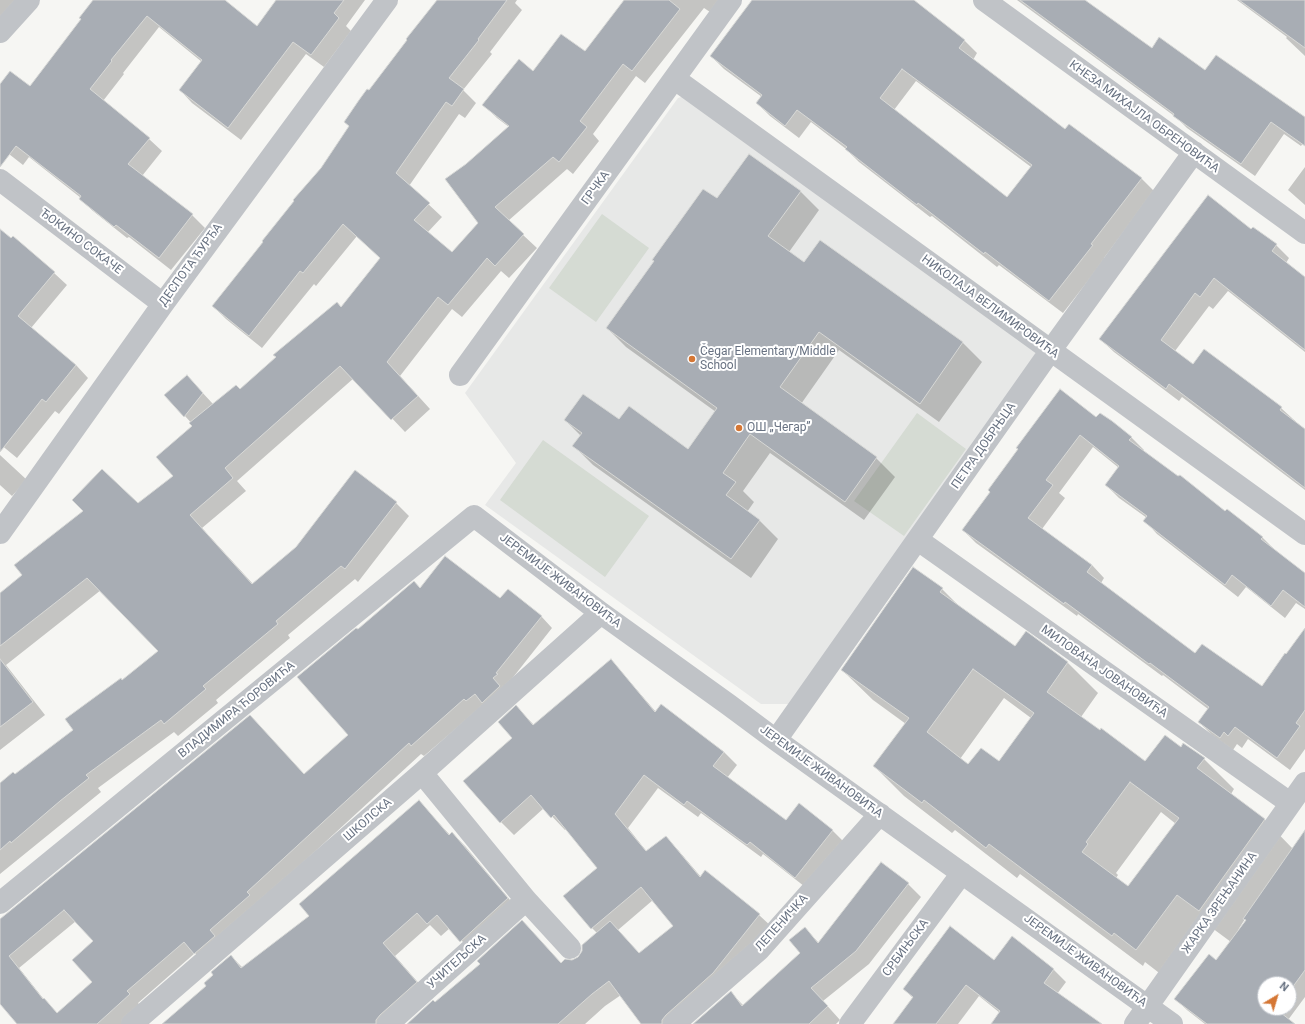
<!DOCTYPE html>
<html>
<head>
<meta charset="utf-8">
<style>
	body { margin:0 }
	#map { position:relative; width:1305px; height:1024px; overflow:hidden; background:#f6f6f3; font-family:Roboto,sans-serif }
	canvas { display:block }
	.north { position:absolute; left:1257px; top:976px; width:40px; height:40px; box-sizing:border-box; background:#fff; border:1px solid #c3c7cd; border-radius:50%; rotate:38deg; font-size:11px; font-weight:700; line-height:16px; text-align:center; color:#687282 }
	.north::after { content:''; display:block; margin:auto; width:14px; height:18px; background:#d57735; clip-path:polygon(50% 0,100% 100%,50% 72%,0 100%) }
</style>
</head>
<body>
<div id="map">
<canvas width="1305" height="1024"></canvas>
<div class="north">N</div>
</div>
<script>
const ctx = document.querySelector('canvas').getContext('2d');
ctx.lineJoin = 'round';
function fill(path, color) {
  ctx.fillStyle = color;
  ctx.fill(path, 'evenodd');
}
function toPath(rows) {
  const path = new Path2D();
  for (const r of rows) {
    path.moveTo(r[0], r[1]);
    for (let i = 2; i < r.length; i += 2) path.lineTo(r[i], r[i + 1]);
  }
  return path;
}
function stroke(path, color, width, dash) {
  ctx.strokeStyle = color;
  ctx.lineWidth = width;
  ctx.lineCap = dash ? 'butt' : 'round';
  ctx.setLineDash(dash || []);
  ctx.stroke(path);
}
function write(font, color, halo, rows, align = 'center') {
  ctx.font = font + ' Roboto,sans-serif';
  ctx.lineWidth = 4;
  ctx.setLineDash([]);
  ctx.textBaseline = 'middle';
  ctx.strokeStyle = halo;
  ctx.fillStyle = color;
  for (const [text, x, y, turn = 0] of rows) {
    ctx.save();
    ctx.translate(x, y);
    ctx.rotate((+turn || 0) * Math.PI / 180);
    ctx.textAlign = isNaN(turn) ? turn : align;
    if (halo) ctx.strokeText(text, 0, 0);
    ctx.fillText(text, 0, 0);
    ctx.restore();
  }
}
fill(toPath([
	[691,94,1043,350,791,704,761,704,485,505,516,463,465,393,678,98]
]), '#e7e8e7');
fill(toPath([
	[602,214,649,248,596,322,549,288],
	[917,413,966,449,904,536,854,501],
	[543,440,649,516,605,577,500,500]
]), '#d5dbd3');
fill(toPath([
	[0,0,25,0,0,31],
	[94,0,223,0,257,27,278,0,365,0,346,26,351,31,324,67,306,54,241,140,192,103,180,90,202,62,159,27,123,73,124,74,103,101,149,139,162,151,142,176,192,215,205,228,171,270,129,237,127,238,93,211,80,199,81,198,29,157,23,165,0,147,0,85,30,88,82,20],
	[450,0,517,0,515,3,522,10,490,52,492,54,463,90,476,103,465,118,459,114,409,186,442,217,427,233,452,253,480,223,467,164,509,127,497,118,484,105,533,72,585,53,625,0,719,0,710,12,704,8,645,83,636,76,593,134,599,141,573,174,567,169,508,221,537,248,509,278,501,271,462,317,452,309,400,376,430,409,405,432,354,378,237,481,246,491,202,528,253,584,396,503,409,516,358,582,355,579,288,635,290,638,216,700,218,703,178,736,174,732,98,788,101,792,0,874,0,785,15,776,75,730,160,651,101,590,6,665,45,715,0,750,0,594,138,504,174,476,194,426,185,416,187,376,213,404,240,390,342,308,381,258,357,236,316,286,314,284,262,348,226,319,213,306,321,168,350,127,345,122,370,92],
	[753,0,913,0,964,40,977,53,973,60,1065,131,1141,178,1154,191,1104,258,1105,259,1063,313,999,265,997,267,932,216,930,217,859,162,846,149,811,122,799,138,770,116,757,103,762,97,724,69,711,56],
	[916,81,1031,167,1007,198,894,110],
	[1017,0,1083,0,1152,49,1205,72,1305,120,1305,140,1301,146,1284,134,1255,176,1187,128,1177,118],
	[1237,0,1305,0,1305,56,1286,38,1287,37],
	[1305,167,1305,205,1288,190],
	[800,191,819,210,789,252,804,263,820,241,963,343,982,362,939,422,839,350,801,404,876,458,895,477,864,520,770,453,743,491,754,502,747,512,759,520,778,539,751,578,593,465,574,446,581,436,565,420,619,421,689,450,716,412,626,347,607,328,717,200],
	[0,230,11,240,13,238,54,273,67,285,31,328,76,365,88,378,59,414,55,411,17,458,0,444],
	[1251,230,1276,245,1289,258,1286,263,1305,278,1305,352,1228,291,1213,309,1209,306,1175,351,1193,365,1281,408,1305,430,1305,490,1182,397,1179,401,1114,352,1100,339],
	[1097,418,1131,437,1144,450,1143,451,1225,513,1262,537,1275,550,1304,574,1305,573,1305,609,1296,603,1285,618,1246,587,1238,597,1157,534,1145,521,1147,518,1119,498,1106,485,1119,468,1093,447,1059,493,1065,498,1042,529,1092,565,1104,578,1101,583,1195,654,1262,688,1305,630,1305,749,1290,770,1248,739,1242,748,1237,744,1233,750,1212,735,1199,722,1208,709,1163,675,1162,676,1078,614,1077,616,976,543,963,530],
	[0,455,27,480,12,496,0,485],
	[420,589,500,600,541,616,552,628,507,685,424,756,421,754,258,904,206,964,195,953,138,1003,141,1006,121,1024,24,1024,0,1003,0,921,250,716,304,775,349,735,358,631],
	[76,921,94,941,93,982,58,1014,46,1002,19,968],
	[942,589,963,610,1015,648,1026,633,1068,663,1098,693,1081,717,1146,762,1181,748,1204,759,1234,789,1231,794,1264,819,1293,849,1305,835,1305,997,1288,1020,1293,1024,1205,1024,1187,1010,1176,999,1217,962,1231,942,1208,925,1167,979,1145,962,1143,966,1020,874,1017,878,955,830,952,833,904,796,874,766,906,724,873,700,842,670],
	[1004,698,1031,718,999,763,969,765,960,759],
	[1161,812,1176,824,1128,888,1116,878,1118,875,1116,873],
	[1245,919,1247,921,1239,931,1238,930],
	[1265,984,1289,984,1289,1008,1265,1008],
	[610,661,623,674,656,712,661,705,724,752,737,765,727,778,786,821,832,830,845,843,809,890,763,854,761,857,701,813,698,817,658,788,628,828,647,852,665,838,678,850,701,877,759,915,772,927,683,1024,642,1024,621,995,605,1006,585,1024,408,1024,435,1004,481,965,522,921,561,964,572,961,579,958,597,933,592,928,598,868,566,829,565,830,544,808,514,835,501,822,514,738,516,707,534,725],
	[653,900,674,926,639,954,618,930],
	[419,802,450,835,452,833,465,846,520,912,474,954,450,928,441,936,430,925,395,956,429,995,397,1024,164,1024,208,986,215,975,231,956,243,968,310,916],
	[908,884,921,897,869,964,823,1001,840,1020,836,1024,694,1024,731,993,744,1006,801,953,805,929,819,943],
	[1012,938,1054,970,1066,982,1057,994,1100,1024,992,1024,1000,1013,979,996,958,1024,894,1024,913,998,904,989,994,961]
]), '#0003');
const building = toPath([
	[93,0,225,0,257,26,276,0,344,0,334,13,339,18,311,55,293,42,228,128,179,90,202,60,147,16,111,60,112,61,90,89,150,138,128,164,193,214,159,258,116,225,114,227,79,199,81,196,16,146,0,167,0,84,10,71,30,86,81,19,79,18,93,0],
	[437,0,507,0,478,39,479,40,449,78,464,89,452,106,446,102,396,173,430,203,414,220,452,252,478,223,445,179,466,164,509,126,482,105,519,59,533,71,561,34,585,51,624,0,669,0,680,9,632,71,623,64,580,121,587,127,559,162,553,157,495,207,524,234,495,266,487,258,448,305,438,297,387,362,418,396,391,420,340,366,225,468,233,478,190,515,252,584,296,547,355,470,397,502,345,569,341,566,276,621,278,624,203,686,206,689,164,724,161,720,86,775,89,778,60,801,11,843,10,841,0,850,0,783,13,772,15,774,73,730,65,719,121,678,122,680,158,651,87,578,0,646,0,593,22,575,14,565,83,511,72,500,102,469,138,503,173,476,156,457,192,426,189,423,236,385,240,389,276,357,273,355,337,302,341,307,380,258,343,224,303,273,300,271,249,336,212,306,263,242,262,241,294,201,293,200,321,168,349,126,344,122,359,100,367,89,369,90,407,40,406,39,437,0],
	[752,0,914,0,965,40,959,48,1065,129,1069,124,1142,178,1091,244,1093,245,1049,301,985,252,984,254,918,203,917,205,845,149,847,147,797,110,785,126,756,103,762,95,710,56,752,0],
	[902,69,1032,165,1007,197,880,98,902,69],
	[1020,0,1085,0,1152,48,1159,37,1205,70,1216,55,1305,117,1305,146,1271,122,1241,164,1173,116,1174,114,1020,0],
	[1239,0,1305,0,1305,48,1239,0],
	[749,154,801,191,768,236,804,262,820,240,963,342,920,404,819,332,780,387,877,457,845,502,750,434,723,473,736,482,726,495,760,520,731,559,572,446,582,433,564,420,583,394,619,419,629,406,688,449,717,408,606,328,654,261,652,260,703,189,717,198,749,154],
	[1208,195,1251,229,1253,227,1277,244,1272,251,1305,277,1305,350,1214,278,1200,297,1195,293,1161,340,1193,364,1204,349,1282,407,1280,410,1305,429,1305,488,1222,424,1169,384,1166,389,1099,339,1208,195],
	[0,229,11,238,13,236,55,272,18,316,76,365,46,402,42,399,0,452,0,229],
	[187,375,203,393,184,417,164,395,187,375],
	[1060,389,1096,417,1100,413,1112,421,1132,437,1129,440,1178,476,1180,475,1225,511,1227,509,1263,537,1261,539,1305,573,1305,607,1283,590,1271,606,1232,575,1225,585,1143,521,1147,516,1105,485,1119,466,1080,435,1046,480,1053,485,1028,518,1092,565,1087,572,1195,653,1202,644,1262,686,1285,653,1286,654,1305,628,1305,710,1296,723,1300,726,1277,758,1235,727,1228,736,1224,732,1220,738,1198,722,1209,707,1150,663,1149,664,1065,602,1064,604,962,530,990,492,988,490,1018,449,1016,448,1060,389],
	[445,556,500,598,508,589,542,616,496,673,498,674,493,678,500,686,482,703,475,694,466,701,464,699,411,746,409,743,247,892,250,895,210,930,215,936,194,954,184,942,127,991,130,994,97,1024,17,1024,0,1004,0,919,250,715,304,774,348,735,297,677,356,628,358,629,414,581,420,588,445,556],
	[64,910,93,941,72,960,92,982,57,1013,44,998,43,999,9,956,64,910],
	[913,567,943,588,940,592,1015,646,1026,631,1068,662,1047,692,1100,730,1101,728,1145,761,1165,735,1181,747,1183,743,1205,758,1197,768,1265,819,1199,911,1177,895,1136,950,1114,933,1112,936,989,844,986,848,924,800,922,803,873,766,909,718,841,670,913,567],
	[973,669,1034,713,999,761,981,748,968,764,927,732,973,669],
	[1130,782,1179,818,1128,886,1082,852,1088,844,1086,842,1130,782],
	[0,659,33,702,0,727,0,659],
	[611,659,655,712,661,704,724,752,713,766,786,820,799,803,833,830,795,878,750,842,747,845,687,801,684,805,644,775,615,814,646,851,666,836,700,877,705,870,760,914,713,973,666,1015,662,1020,662,1024,641,1024,609,981,592,994,558,1024,407,1024,433,1000,435,1002,480,964,477,961,522,920,561,963,565,959,572,960,578,957,582,951,582,945,610,921,639,953,673,926,641,887,591,929,563,896,597,868,554,815,551,818,531,795,500,823,463,781,512,738,498,722,516,705,533,725,611,659],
	[419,800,449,835,452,832,508,898,460,942,437,915,427,924,417,913,383,943,417,982,380,1015,376,1020,376,1024,162,1024,206,986,204,983,213,975,211,972,231,955,241,968,309,916,299,904,419,800],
	[1305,830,1305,970,1289,992,1289,984,1265,984,1265,1008,1277,1008,1276,1009,1295,1024,1207,1024,1174,999,1209,954,1216,960,1246,920,1243,919,1305,830],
	[881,862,909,883,856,951,811,988,828,1006,809,1024,693,1024,731,991,742,1006,800,953,789,940,805,927,818,943,881,862],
	[950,926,994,960,1012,936,1054,969,1044,983,1102,1024,991,1024,1000,1011,966,985,936,1024,893,1024,913,997,903,989,950,926]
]);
fill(building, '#a8adb4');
stroke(building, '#d7d8d6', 1);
stroke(toPath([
	[984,0,1305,233],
	[0,32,29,0],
	[675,79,1305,534],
	[0,180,163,304],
	[460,375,731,0],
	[0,533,163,304,387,0],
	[918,540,1290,803],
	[776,740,1051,350,1194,152],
	[422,773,526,900,570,948],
	[0,903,474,516,601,613,729,705,776,740,1172,1024],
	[132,1024,422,773,601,613],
	[388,1024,526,900],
	[674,1024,759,950,880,814],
	[850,1024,962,873],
	[1135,1024,1305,783]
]), '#c0c3c7', 22);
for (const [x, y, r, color] of [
	[692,359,4,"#d57735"],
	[739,428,4,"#d57735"]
]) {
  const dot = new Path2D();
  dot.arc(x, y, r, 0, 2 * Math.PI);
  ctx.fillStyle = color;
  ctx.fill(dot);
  stroke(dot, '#fff', 1.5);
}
write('12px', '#687282', '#fff', [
	["КНЕЗА МИХАЈЛА ОБРЕНОВИЋА",1144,117,36],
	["ГРЧКА",596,188,-54],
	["ЂОКИНО СОКАЧЕ",81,242,37],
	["ДЕСПОТА ЂУРЂА",191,265,-54],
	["НИКОЛАЈА ВЕЛИМИРОВИЋА",990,307,36],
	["ПЕТРА ДОБРЊЦА",984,446,-55],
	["ЈЕРЕМИЈЕ ЖИВАНОВИЋА",560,581,37],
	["МИЛОВАНА ЈОВАНОВИЋА",1104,672,35],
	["ВЛАДИМИРА ЋОРОВИЋА",237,710,-39],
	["ЈЕРЕМИЈЕ ЖИВАНОВИЋА",821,772,36],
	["ШКОЛСКА",368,820,-41],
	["ЖАРКА ЗРЕЊАНИНА",1220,903,-55],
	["ЛЕПЕНИЧКА",782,923,-48],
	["СРБИЊСКА",906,948,-53],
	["ЈЕРЕМИЈЕ ЖИВАНОВИЋА",1085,961,36],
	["УЧИТЕЉСКА",457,962,-42]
]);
write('12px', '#687282', '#fff', [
	["Čegar Elementary/Middle",700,352],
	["School",700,366],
	["ОШ „Чегар”",747,428]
], 'left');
</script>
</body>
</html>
